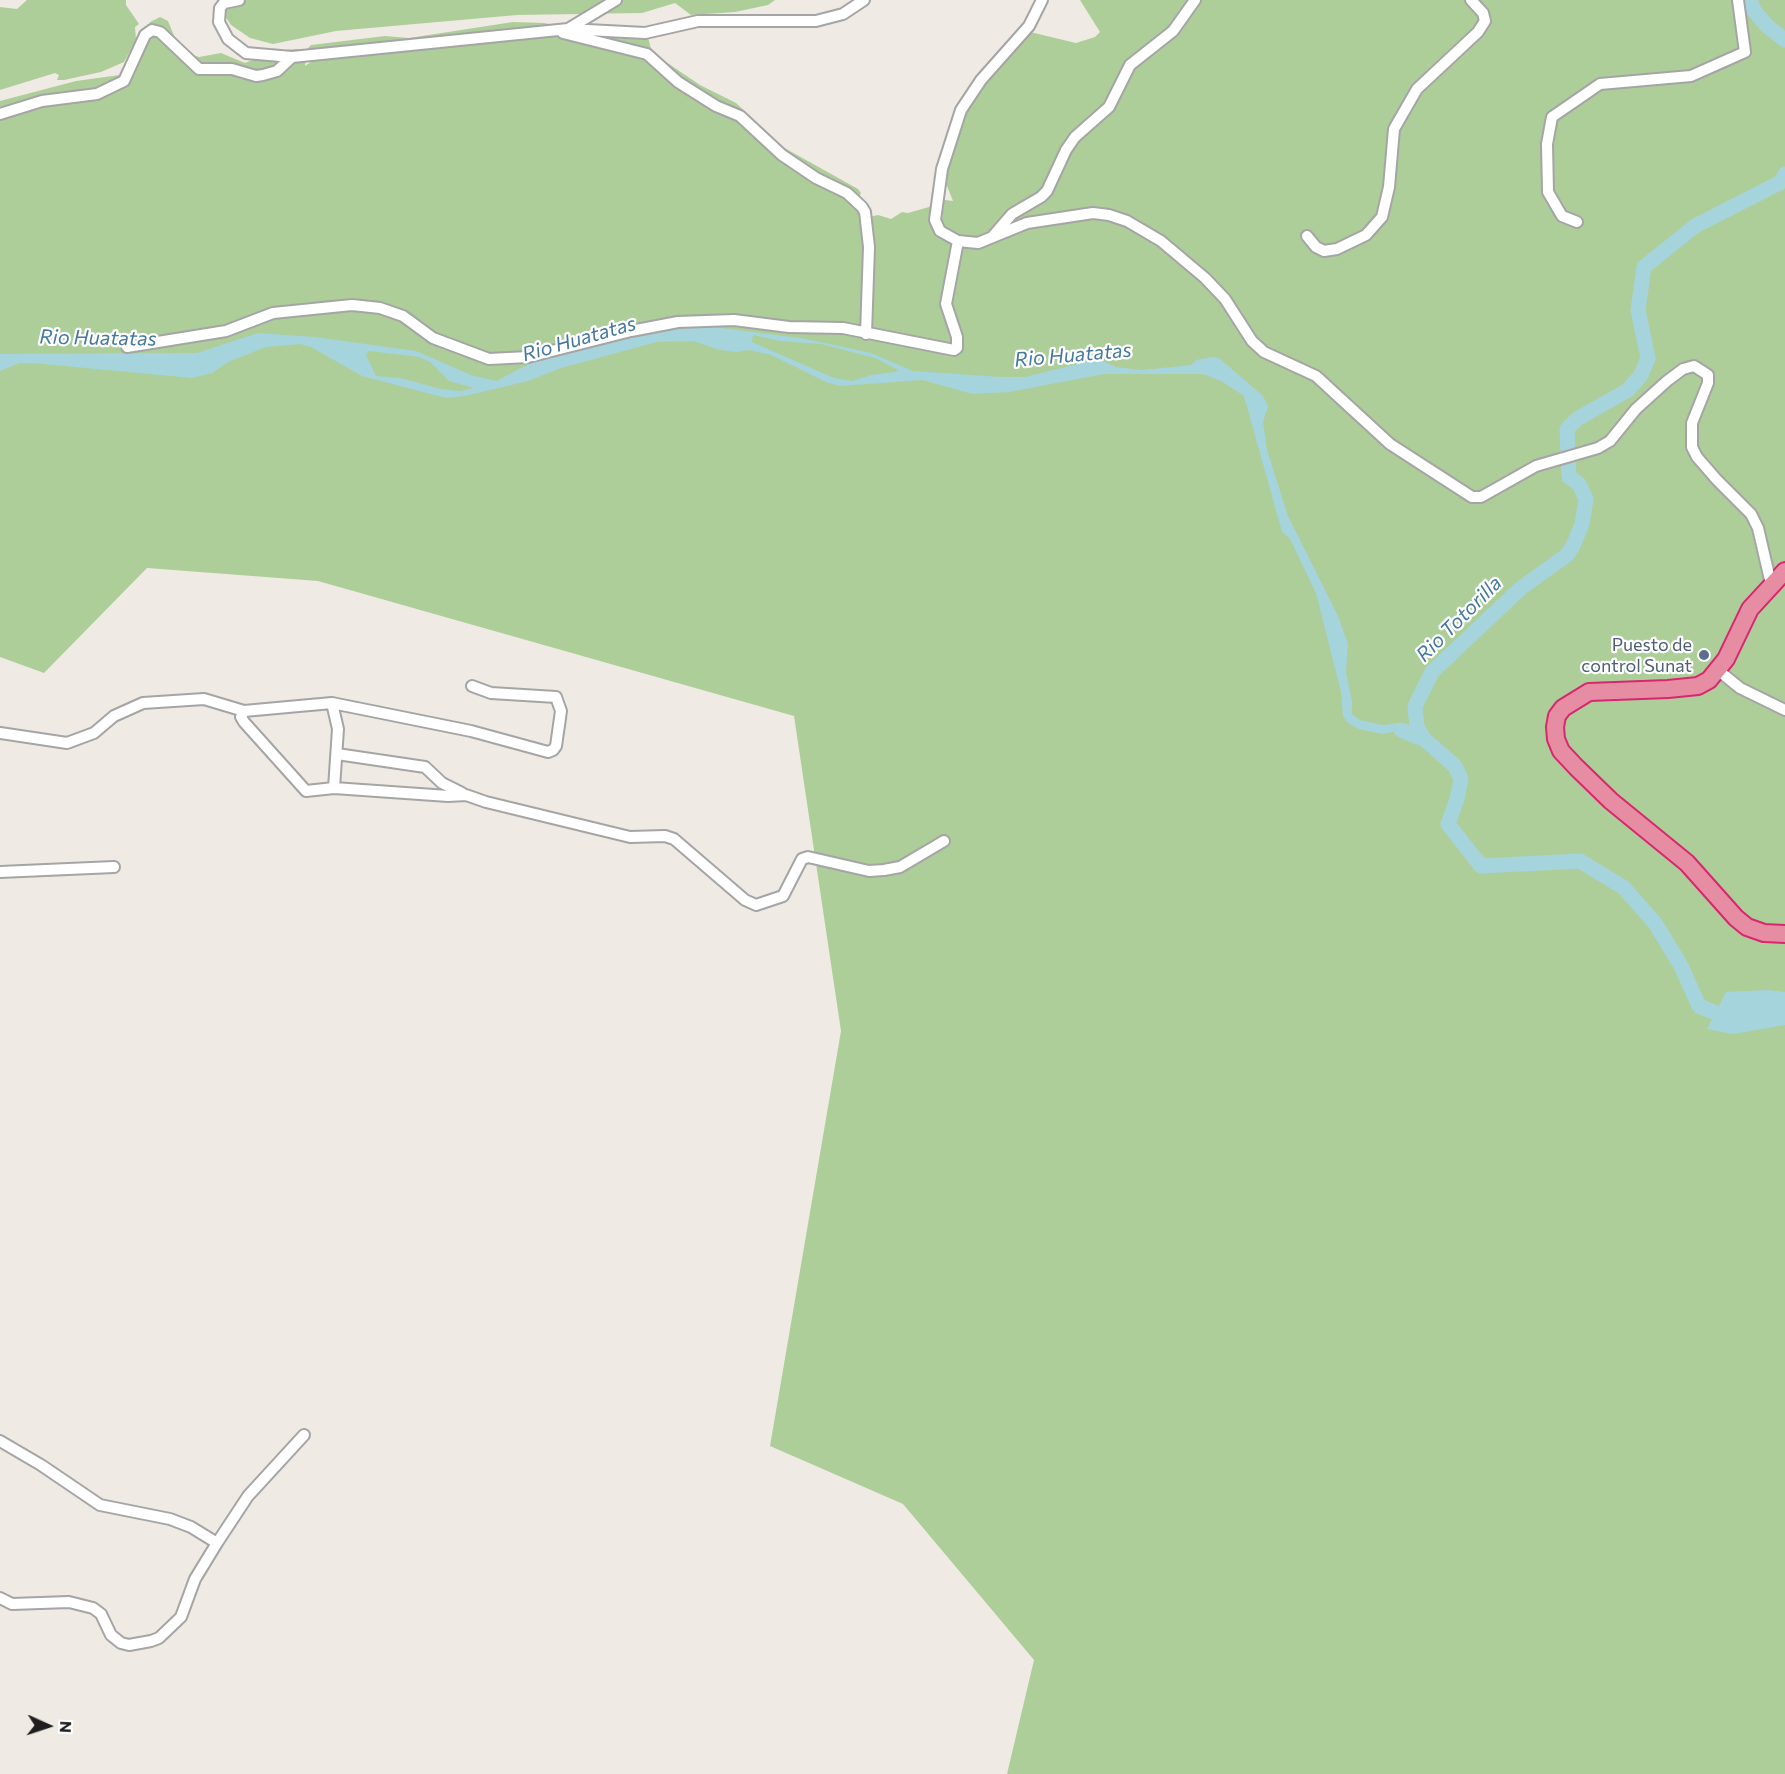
<!DOCTYPE html>
<html>
<head>
<meta charset="utf-8">
<style>
	body { margin:0 }
	#map { position:relative; width:1785px; height:1774px; overflow:hidden; background:#efebe4; font-family:Commissioner,sans-serif }
	canvas { display:block }
	.north { position:absolute; left:18px; top:1696px; width:60px; height:60px; -webkit-text-stroke:4px #fff; paint-order:stroke; rotate:93deg; font-size:16px; font-weight:700; line-height:24px; text-align:center; color:#1e1e1e }
	.north::after { content:''; display:block; margin:auto; width:21px; height:27px; background:#1e1e1e; clip-path:polygon(50% 0,100% 100%,50% 72%,0 100%) }
</style>
</head>
<body>
<div id="map">
<canvas width="1785" height="1774"></canvas>
<div class="north">N</div>
</div>
<script>
const ctx = document.querySelector('canvas').getContext('2d');
ctx.lineJoin = 'round';
function fill(path, color) {
  ctx.fillStyle = color;
  ctx.fill(path, 'evenodd');
}
function toPath(rows) {
  const path = new Path2D();
  for (const r of rows) {
    path.moveTo(r[0], r[1]);
    for (let i = 2; i < r.length; i += 2) path.lineTo(r[i], r[i + 1]);
  }
  return path;
}
function stroke(path, color, width, dash) {
  ctx.strokeStyle = color;
  ctx.lineWidth = width;
  ctx.lineCap = dash ? 'butt' : 'round';
  ctx.setLineDash(dash || []);
  ctx.stroke(path);
}
function write(font, color, halo, rows, align = 'center') {
  ctx.font = font + ' Commissioner,sans-serif';
  ctx.lineWidth = 4.5;
  ctx.setLineDash([]);
  ctx.textBaseline = 'middle';
  ctx.strokeStyle = halo;
  ctx.fillStyle = color;
  for (const [text, x, y, turn = 0] of rows) {
    ctx.save();
    ctx.translate(x, y);
    ctx.rotate((+turn || 0) * Math.PI / 180);
    ctx.textAlign = isNaN(turn) ? turn : align;
    if (halo) ctx.strokeText(text, 0, 0);
    ctx.fillText(text, 0, 0);
    ctx.restore();
  }
}
fill(toPath([
	[27,0,126,0,126,5,139,24,135,27,136,40,124,62,101,72,64,80,57,80,59,75,55,73,0,90,0,7,17,9],
	[247,0,775,0,768,5,735,12,691,15,675,3,642,13,517,15,336,31,273,44,250,38,231,25,223,13,227,5],
	[1080,0,1785,0,1785,1774,1007,1774,1034,1660,903,1504,770,1446,841,1031,794,716,318,581,147,568,44,673,0,657,0,101,76,81,127,74,150,22,160,17,168,21,175,38,189,54,199,57,221,53,245,63,262,56,277,56,283,50,297,49,300,50,306,58,305,66,314,60,305,51,311,45,385,36,409,38,513,22,544,23,577,29,647,33,651,49,666,62,700,85,736,103,781,146,858,189,861,193,858,199,869,217,878,215,891,219,902,212,908,213,929,207,937,199,953,201,943,176,955,117,1026,31,1076,43,1095,37,1100,32]
]), '#adce99');
fill(toPath([
	[705,326,800,338,844,347,871,353,913,371,1000,377,1025,377,1098,359,1116,367,1142,370,1191,365,1196,360,1212,357,1219,358,1263,396,1268,406,1263,422,1267,450,1288,516,1338,616,1348,644,1346,673,1352,701,1352,714,1360,720,1383,725,1398,723,1406,732,1419,735,1423,746,1407,741,1398,731,1382,734,1359,729,1348,723,1343,716,1341,692,1316,593,1290,539,1282,532,1244,396,1221,381,1203,374,1104,374,1009,392,972,394,923,380,840,386,826,382,771,355,749,350,736,352,720,350,693,341,657,342,561,368,528,381,465,396,446,398,362,376,311,347,300,344,266,347,228,362,212,373,192,378,43,364,20,363,0,371,0,354,197,353,258,333,315,337,416,351,471,375,496,381,531,363,669,328],
	[753,335,780,341,821,344,875,358,898,370,895,372,871,375,852,381,834,378,752,342],
	[369,351,419,357,430,362,449,381,474,388,460,391,441,389,400,378,376,376,366,355],
	[1768,990,1785,992,1785,1025,1733,1034,1707,1029,1726,992]
]), '#a5d4dc');
stroke(toPath([
	[1750,0,1755,12,1767,26,1785,40],
	[1401,730,1424,739],
	[1733,1020,1699,1006,1681,966,1655,923,1623,887,1580,861,1481,866,1448,824,1457,799,1461,779,1455,766,1424,739,1417,727,1415,706,1432,672,1521,588,1567,555,1573,546,1582,524,1586,499,1579,484,1569,477,1567,429,1577,419,1628,390,1641,375,1648,358,1638,310,1644,267,1695,226,1781,182,1785,174]
]), '#a5d4dc', 15);
const minor = toPath([
	[239,0,224,3,220,8,219,22,228,39,246,53,292,57,568,29,645,33,698,21,816,21,843,14,864,0],
	[1042,0,1029,26,981,80,961,110,942,169,935,220,940,231,958,241,978,243,1027,223,1093,213,1109,215,1127,221,1161,241,1205,278,1225,299,1252,341,1264,352,1316,376,1390,444,1472,497,1481,497,1536,466,1598,448,1610,441,1636,409,1667,381,1683,369,1694,366,1708,375,1708,383,1692,423,1692,447,1697,457,1717,480,1751,514,1758,528,1771,584],
	[568,29,616,0],
	[563,33,647,54,678,82,716,106,740,116,782,155,816,178,847,193,862,207,865,212,869,247,866,334],
	[0,114,42,101,97,94,124,81,145,35,152,30,160,32,199,69,232,69,256,76,263,75,277,71,292,57],
	[1577,222,1562,216,1548,192,1547,144,1552,117,1600,84,1691,76,1745,52,1738,0],
	[993,236,1012,214,1041,197,1047,191,1066,150,1075,137,1109,107,1130,65,1173,31,1195,0],
	[1307,236,1316,247,1324,251,1337,249,1366,235,1382,217,1389,187,1394,129,1417,89,1478,32,1485,21,1483,13,1471,0],
	[127,347,226,331,273,313,352,305,380,308,403,316,433,338,489,359,528,357,631,331,678,322,734,320,789,327,843,328,954,350,957,348,957,337,946,304,958,241],
	[1719,671,1740,688,1785,710],
	[332,703,338,729,334,788],
	[244,711,241,717,244,722,306,791,334,788,448,796,466,795,486,802,630,837,665,836,674,839,745,900,756,905,783,896,802,859,808,857,869,871,884,870,900,867,944,841],
	[0,733,67,743,94,733,114,716,143,703,204,699,244,711,332,703,471,731,548,752,553,750,556,746,561,711,556,697,491,693,472,686],
	[337,754,425,767,442,783,462,793],
	[0,872,114,867],
	[0,1441,41,1465,100,1505,170,1519,191,1527,217,1543,248,1496,304,1435],
	[0,1598,12,1604,69,1602,93,1608,101,1614,111,1635,121,1643,129,1645,151,1641,159,1638,181,1617,195,1579,217,1543]
]);
const highway = toPath([
	[1785,571,1750,609,1726,659,1709,680,1698,686,1668,689,1589,692,1563,708,1557,716,1555,727,1556,739,1561,751,1576,767,1611,801,1687,863,1736,918,1747,927,1764,933,1785,934]
]);
stroke(minor, '#a5a5a5', 14);
stroke(highway, '#d92670', 20);
stroke(minor, '#fff', 10);
stroke(highway, '#e68da4', 16);
for (const [x, y, r, color] of [
	[1704,655,6,"#5c6f8a"]
]) {
  const dot = new Path2D();
  dot.arc(x, y, r, 0, 2 * Math.PI);
  ctx.fillStyle = color;
  ctx.fill(dot);
  stroke(dot, '#fff', 2);
}
write('18px', '#4e5e75', '#fff', [
	["Puesto de",1692,645],
	["control Sunat",1692,666]
], 'right');
write('italic 20px', '#45789d', '#fff', [
	["Rio Huatatas",98,338,1],
	["Rio Huatatas",579,339,-16],
	["Rio Huatatas",1073,355,-5],
	["Rio Totorilla",1459,619,-45]
]);
</script>
</body>
</html>
